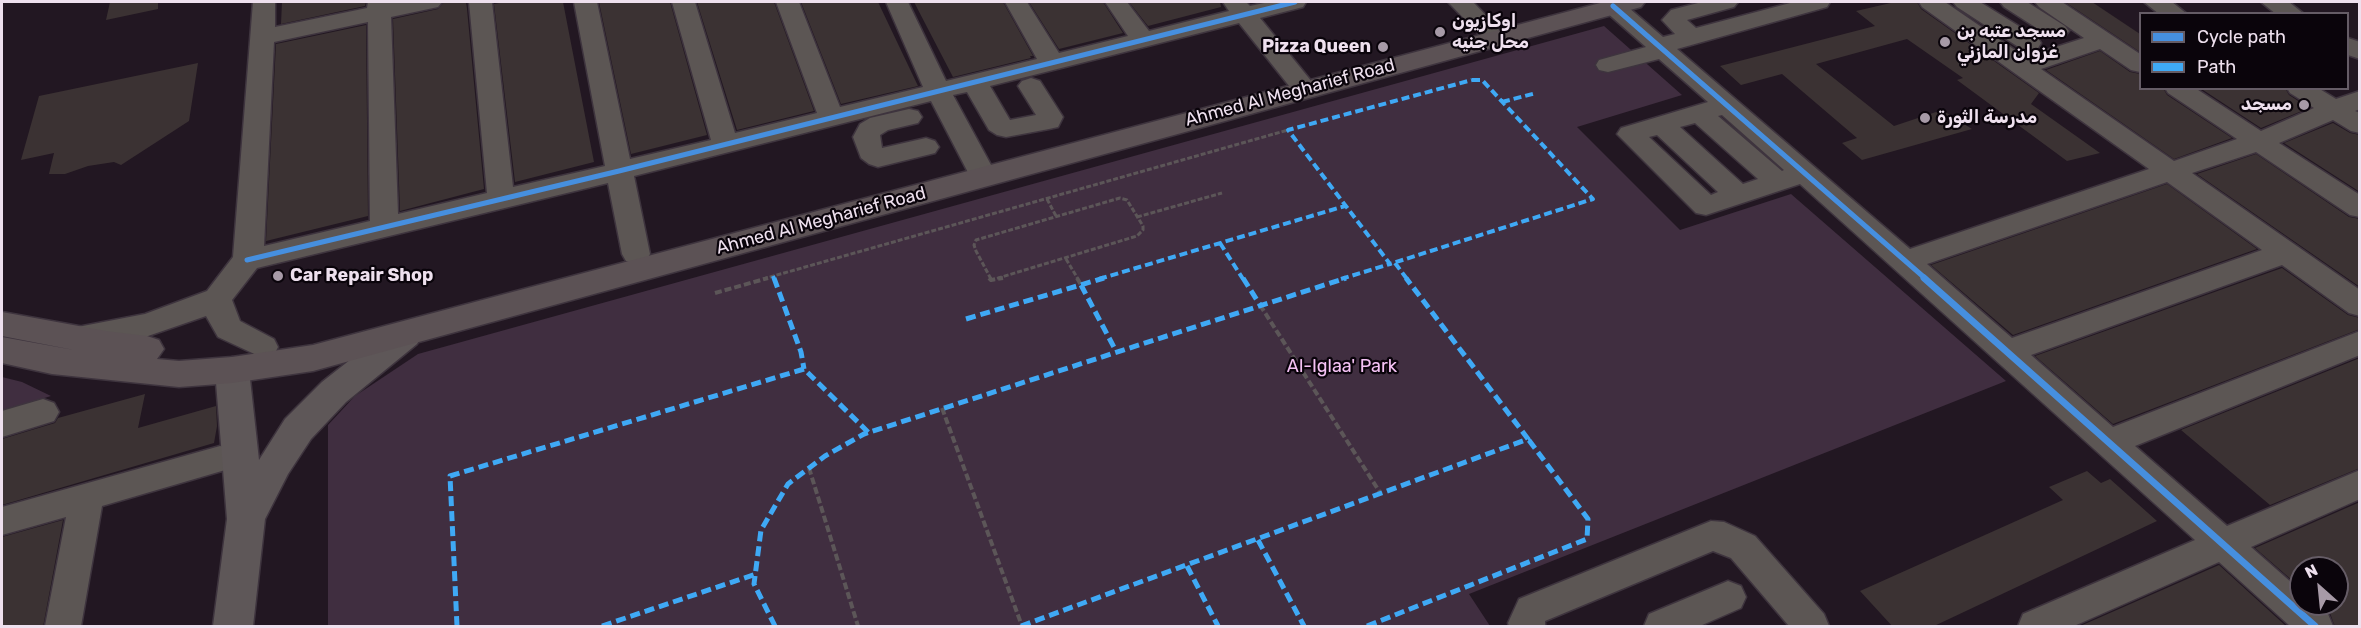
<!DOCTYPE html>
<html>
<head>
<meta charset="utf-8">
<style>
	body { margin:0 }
	#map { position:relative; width:2361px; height:628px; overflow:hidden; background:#221722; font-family:Rubik,sans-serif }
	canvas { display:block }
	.frame { position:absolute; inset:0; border:3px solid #eee0ee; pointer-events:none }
	.legend { position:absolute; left:2139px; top:12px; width:210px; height:78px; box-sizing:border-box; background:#0a040b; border:2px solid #655c66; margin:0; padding:8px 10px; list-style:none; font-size:18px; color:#eee0ee }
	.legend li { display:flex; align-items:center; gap:12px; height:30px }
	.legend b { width:30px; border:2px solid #655c66 }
	.north { position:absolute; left:2289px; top:556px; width:60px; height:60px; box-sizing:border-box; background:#0a040b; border:2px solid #655c66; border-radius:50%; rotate:333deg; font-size:16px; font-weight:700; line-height:24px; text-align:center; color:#eee0ee }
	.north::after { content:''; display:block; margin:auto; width:21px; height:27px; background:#a79aa7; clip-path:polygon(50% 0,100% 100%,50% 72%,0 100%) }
</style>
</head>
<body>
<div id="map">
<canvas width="2361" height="628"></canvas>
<div class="frame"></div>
<ul class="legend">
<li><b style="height:8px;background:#468fdf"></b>Cycle path</li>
<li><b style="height:8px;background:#3fa9f5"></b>Path</li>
</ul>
<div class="north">N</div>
</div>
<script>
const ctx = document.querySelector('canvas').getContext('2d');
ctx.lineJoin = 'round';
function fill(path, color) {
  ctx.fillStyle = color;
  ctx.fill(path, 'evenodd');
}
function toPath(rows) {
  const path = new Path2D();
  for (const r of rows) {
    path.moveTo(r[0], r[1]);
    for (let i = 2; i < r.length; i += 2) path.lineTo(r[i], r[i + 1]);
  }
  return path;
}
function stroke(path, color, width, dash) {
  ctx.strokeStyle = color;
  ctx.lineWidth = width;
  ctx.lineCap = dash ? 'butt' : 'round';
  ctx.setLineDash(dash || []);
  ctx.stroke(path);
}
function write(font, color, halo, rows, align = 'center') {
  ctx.font = font + ' Rubik,"Noto Sans Arabic",sans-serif';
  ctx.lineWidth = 4.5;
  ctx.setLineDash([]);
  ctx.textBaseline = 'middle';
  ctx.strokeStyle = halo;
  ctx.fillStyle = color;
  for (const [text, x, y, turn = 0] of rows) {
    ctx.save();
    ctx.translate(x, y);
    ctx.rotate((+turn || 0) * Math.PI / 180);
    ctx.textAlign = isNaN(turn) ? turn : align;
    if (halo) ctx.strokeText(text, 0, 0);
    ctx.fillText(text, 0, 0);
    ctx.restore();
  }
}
fill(toPath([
	[1604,26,1682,95,1577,127,1680,230,1791,194,2006,381,1469,594,1490,626,328,626,328,425,355,396,418,354],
	[2,377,22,382,51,396,2,411]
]), '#402e40');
fill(toPath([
	[110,2,158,2,158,9,106,20],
	[282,2,366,2,365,6,281,24],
	[444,2,466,2,467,9,484,189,400,211,393,19,438,9],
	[505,2,563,2,594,162,515,182,494,4],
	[599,2,670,2,707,135,631,154],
	[697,2,774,2,814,111,737,130],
	[801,2,878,2,918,86,841,104],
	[914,2,1003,2,1033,56,1030,56,1031,58,953,77],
	[1029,2,1103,2,1123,33,1059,49],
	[1129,2,1220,2,1221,7,1148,26],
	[1895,2,1917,2,1921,9,2039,93,2031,104,2100,153,2067,161,1957,80,1963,78,1907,39,1816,64,1894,126,1942,110,1972,129,1862,160,1842,143,1857,138,1782,74,1741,85,1720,66,1875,26,1856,11],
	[2065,2,2092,2,2140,34,2140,52],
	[366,25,368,216,266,241,276,44],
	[2100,51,2130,72,2140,74,2140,88,2163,88,2167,95,2232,138,2174,159,2046,70],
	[198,63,189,121,121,165,114,162,88,166,65,174,49,174,54,153,21,160,39,96],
	[2200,88,2285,88,2289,95,2309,108,2261,128],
	[2333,123,2350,133,2360,135,2360,192,2284,143],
	[2256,154,2349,217,2360,219,2360,287,2197,174],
	[2167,184,2257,249,2013,335,1931,265],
	[2282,268,2348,315,2360,318,2360,329,2113,424,2035,356],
	[2360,358,2360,468,2270,505,2181,430],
	[145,394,138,428,216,406,217,426,214,443,2,505,2,439,55,423,58,418],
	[2087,471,2101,483,2110,479,2157,521,1932,627,1893,627,1860,591,2063,500,2049,487],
	[2360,502,2360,627,2335,627,2330,613,2320,604,2337,604,2337,568,2301,568,2301,588,2255,548],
	[63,520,43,627,2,627,2,537],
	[2219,565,2287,627,2078,627]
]), '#3b3233');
const minor = toPath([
	[253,2,275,2,275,27,367,8,368,2,442,2,438,7,391,17,398,214,487,193,469,2,492,2,513,187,605,166,574,2,597,2,630,159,711,140,672,2,695,2,735,133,817,113,776,2,799,2,840,107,923,87,886,2,908,2,946,81,1037,59,1005,2,1027,2,1059,53,1128,36,1105,2,1127,2,1149,31,1229,11,1223,2,1246,2,1250,6,1269,2,1306,2,1303,7,1260,18,1312,82,1308,87,1299,90,1290,87,1239,23,990,86,1010,120,1036,115,1018,86,1022,81,1031,78,1040,81,1063,117,1058,127,1049,129,1006,137,997,135,989,130,967,92,953,95,997,176,993,182,983,185,973,182,931,101,634,176,650,254,646,261,636,264,626,261,622,254,608,183,257,268,232,300,240,321,274,339,278,347,274,355,263,358,218,337,206,316,148,336,73,349,62,346,58,338,62,330,145,314,207,291,233,257,253,2],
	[368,22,370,221,264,246,274,42,368,22],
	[1448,2,1473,2,1499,29,1495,34,1487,36,1479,34,1448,2],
	[1604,2,1622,2,1663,37,1675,34,1662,20,1671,10,1702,2,1738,2,1734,7,1687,20,1696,28,1794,2,1830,2,1827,7,1677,49,1910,249,2149,169,1922,7,1919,2,1945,2,2025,57,2084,38,2039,7,2035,2,2062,2,2140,54,2140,72,2131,70,2100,49,2041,69,2174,161,2237,139,2168,93,2165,88,2195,88,2261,131,2314,108,2290,93,2287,88,2318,88,2336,99,2360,91,2360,109,2355,111,2360,113,2360,133,2351,131,2333,120,2279,143,2360,195,2360,217,2350,215,2256,152,2192,173,2360,290,2360,316,2349,313,2282,265,2031,355,2113,427,2360,331,2360,355,2135,446,2227,526,2360,470,2360,499,2251,547,2301,591,2301,604,2316,604,2328,614,2333,626,2290,626,2219,562,2074,626,2018,626,2023,614,2195,540,1800,184,1706,215,1696,213,1617,134,1621,128,1708,102,1659,59,1608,72,1599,70,1596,65,1599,60,1646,47,1605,11,1601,6,1604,2],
	[1722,115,1784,170,1782,171,1718,116,1722,115],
	[1695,123,1758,179,1743,184,1680,127,1695,123],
	[1657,135,1718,192,1711,195,1649,137,1657,135],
	[2167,182,2262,250,2012,338,1927,264,2167,182],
	[1953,2,1980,2,2038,38,2041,43,2038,48,2029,50,2020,48,1957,7,1953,2],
	[2000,2,2027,2,2065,26,2069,31,2065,36,2057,38,2049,36,2004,7,2000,2],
	[2144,2,2172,2,2187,14,2159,14,2144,2],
	[2261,2,2289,2,2304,14,2276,14,2261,2],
	[2348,38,2360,42,2360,59,2348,55,2348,38],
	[909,109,918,111,922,117,918,123,888,130,880,135,882,148,926,138,935,141,939,147,935,153,878,167,869,164,861,158,853,137,860,124,870,118,909,109],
	[43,399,54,403,59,412,54,421,2,437,2,411,43,399],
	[220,446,232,450,237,459,232,468,102,506,81,626,45,626,66,517,2,535,2,507,220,446],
	[1711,521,1724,522,1755,536,1824,614,1829,626,1789,626,1731,558,1713,551,1545,621,1545,626,1509,626,1508,623,1519,599,1711,521],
	[1728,581,1741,586,1746,597,1741,608,1700,626,1644,626,1649,614,1728,581]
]);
const major = toPath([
	[405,323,417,326,422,335,417,344,346,402,311,439,288,474,265,519,253,626,213,626,227,519,215,370,220,361,232,357,244,361,249,370,259,460,285,419,322,382,393,326,405,323]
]);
const highway = toPath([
	[1604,2,1645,2,1641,7,313,371,232,383,179,387,52,374,2,363,2,337,74,350,2,336,2,312,106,331,147,336,159,340,164,349,157,359,179,361,232,357,313,345,1604,2]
]);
stroke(minor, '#3e343e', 3);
stroke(major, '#3e343e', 3);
stroke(highway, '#3e343e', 3);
stroke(toPath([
	[1047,199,1056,216],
	[1137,217,1222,193],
	[1066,259,1078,279],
	[763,279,1288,130],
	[991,279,976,251,974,245,976,240,1120,198,1127,200,1143,226,1143,230,1137,236,995,279]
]), '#5c5658', 3, [5, 2]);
stroke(toPath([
	[989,278,991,280,1003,278],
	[1077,278,1081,285],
	[715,293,768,278],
	[1260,305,1381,494],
	[942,408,1022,626],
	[809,468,858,626]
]), '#5c5658', 4, [7, 3]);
fill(minor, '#5c5654');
fill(major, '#5e5758');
fill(highway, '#5c5255');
stroke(toPath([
	[1472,80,1482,80,1593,199,1390,264,1288,130,1472,80],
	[1502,102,1536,93],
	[1220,243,1243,279],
	[1395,263,1407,279],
	[773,276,774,279],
	[1099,279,1345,206],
	[1341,279,1390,264]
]), '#3fa9f5', 4, [8, 4]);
stroke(toPath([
	[774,278,801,352,804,369],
	[1243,278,1260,305],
	[1081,285,1116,351],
	[966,319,1104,278],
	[1258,540,1304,626],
	[1187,566,1218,626],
	[457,626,450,476,804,369,869,433],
	[602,626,756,574],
	[775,626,754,584,761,530,788,484,825,456,864,434,1346,278],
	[1021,626,1528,439,1406,278],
	[1367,626,1587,539,1588,519,1528,439]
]), '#3fa9f5', 5, [10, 5]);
stroke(toPath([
	[1613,6,1926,279],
	[247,260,619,171,1295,2]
]), '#468fdf', 5);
stroke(toPath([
	[1924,278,2315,626]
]), '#468fdf', 7);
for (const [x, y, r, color] of [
	[1440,32,6,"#a79aa7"],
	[1945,42,6,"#a79aa7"],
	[1383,47,6,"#a79aa7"],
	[2304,105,6,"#a79aa7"],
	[1925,118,6,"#a79aa7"],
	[278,276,6,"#a79aa7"]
]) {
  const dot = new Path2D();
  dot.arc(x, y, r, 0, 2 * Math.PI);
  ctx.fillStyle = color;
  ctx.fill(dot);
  stroke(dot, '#0a040b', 2);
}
write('bold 18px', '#eee0ee', '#0a040b', [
	["اوكازيون",1452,22],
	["محل جنيه",1452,43],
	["مسجد عتبه بن",1957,32],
	["غزوان المازني",1957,53],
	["Pizza Queen",1371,47,"right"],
	["مسجد",2292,105,"right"],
	["مدرسة الثورة",1937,118],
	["Car Repair Shop",290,276]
], 'left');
write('18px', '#eee0ee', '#0a040b', [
	["Ahmed Al Megharief Road",1290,93,-15],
	["Ahmed Al Megharief Road",821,221,-15]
]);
write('18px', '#f5c2f5', '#0a040b', [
	["Al-Iglaa' Park",1342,367]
]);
</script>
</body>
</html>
